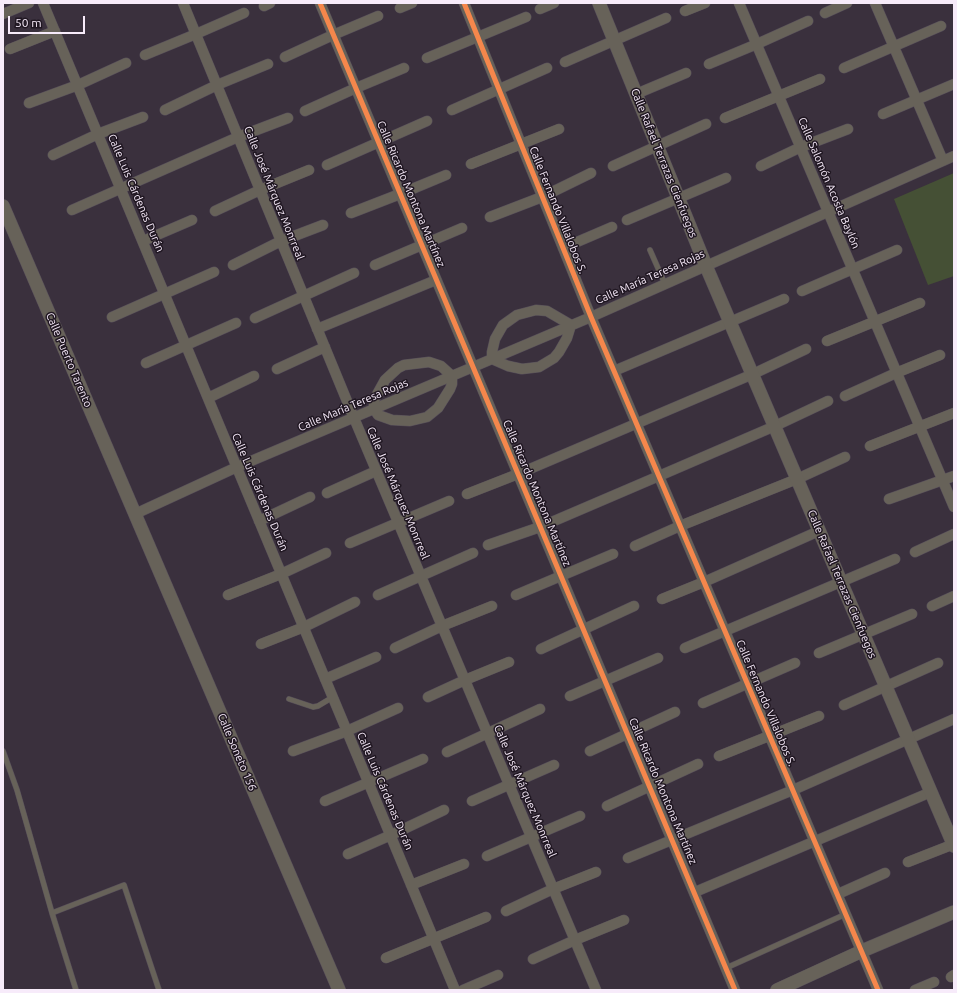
<!DOCTYPE html>
<html>
<head>
<meta charset="utf-8">
<style>
	body { margin:0 }
	#map { position:relative; width:957px; height:993px; overflow:hidden; background:#3a303d; font-family:Ubuntu,sans-serif }
	canvas { display:block }
	.frame { position:absolute; inset:0; border:4px solid #f7ebfa; pointer-events:none }
	.scale { position:absolute; left:8px; top:16px; width:77px; height:18px; box-sizing:border-box; border:2px solid #f7ebfa; border-top:0; padding-left:5px; font-size:12px; line-height:14px; white-space:nowrap; color:#f7ebfa; -webkit-text-stroke:3px #201722; paint-order:stroke }
</style>
</head>
<body>
<div id="map">
<canvas width="957" height="993"></canvas>
<div class="frame"></div>
<div class="scale">50 m</div>
</div>
<script>
const ctx = document.querySelector('canvas').getContext('2d');
ctx.lineJoin = 'round';
function fill(path, color) {
  ctx.fillStyle = color;
  ctx.fill(path, 'evenodd');
}
function toPath(rows) {
  const path = new Path2D();
  for (const r of rows) {
    path.moveTo(r[0], r[1]);
    for (let i = 2; i < r.length; i += 2) path.lineTo(r[i], r[i + 1]);
  }
  return path;
}
function stroke(path, color, width, dash) {
  ctx.strokeStyle = color;
  ctx.lineWidth = width;
  ctx.lineCap = dash ? 'butt' : 'round';
  ctx.setLineDash(dash || []);
  ctx.stroke(path);
}
function write(font, color, halo, rows, align = 'center') {
  ctx.font = font + ' Ubuntu,sans-serif';
  ctx.lineWidth = 3;
  ctx.setLineDash([]);
  ctx.textBaseline = 'middle';
  ctx.strokeStyle = halo;
  ctx.fillStyle = color;
  for (const [text, x, y, turn = 0] of rows) {
    ctx.save();
    ctx.translate(x, y);
    ctx.rotate((+turn || 0) * Math.PI / 180);
    ctx.textAlign = isNaN(turn) ? turn : align;
    if (halo) ctx.strokeText(text, 0, 0);
    ctx.fillText(text, 0, 0);
    ctx.restore();
  }
}
fill(toPath([
	[954,173,954,276,928,285,894,199]
]), '#455035');
const service = toPath([
	[650,250,665,284],
	[289,699,313,707,318,706,333,697],
	[3,751,17,790,52,913],
	[726,968,846,914],
	[76,990,52,913,124,885,159,990]
]);
const minor = toPath([
	[43,3,455,990],
	[183,3,354,418,596,990],
	[320,3,735,990],
	[464,3,591,317,878,990],
	[739,3,954,507],
	[875,3,943,161],
	[264,6,270,3],
	[400,8,412,3],
	[540,9,554,3],
	[685,11,705,3],
	[825,13,847,3],
	[3,14,29,3],
	[10,49,55,31],
	[145,55,196,34,244,13],
	[285,57,333,35,378,16],
	[427,58,526,17],
	[565,62,666,18],
	[709,64,757,44,808,21],
	[844,68,941,26],
	[636,94,686,73],
	[29,103,78,85,126,63],
	[165,110,217,85,268,64],
	[452,110,547,68],
	[305,111,356,88,404,68],
	[883,114,954,84],
	[725,118,820,79],
	[53,155,98,134,143,117],
	[471,164,559,129],
	[327,165,427,121],
	[613,166,706,124],
	[761,166,801,147,848,129],
	[72,210,238,137,288,118],
	[215,211,260,190,309,170],
	[351,213,400,194,446,175],
	[490,217,542,197,591,173],
	[627,220,726,178],
	[143,241,192,220],
	[563,248,612,227],
	[233,265,281,241,323,225],
	[375,265,462,228],
	[802,291,897,250],
	[536,310,547,311,571,325,567,338,559,352,554,358,539,367,522,369,508,366,492,359,492,352,495,339,503,325,517,315,536,310],
	[112,317,214,272],
	[255,318,354,273],
	[317,329,436,280],
	[827,341,920,303],
	[429,362,441,366,452,376,452,384,450,389,438,408,427,417,410,421,392,420,378,415,374,409,374,400,385,380,398,368,404,365,429,362],
	[146,363,236,323],
	[277,369,325,347],
	[614,371,784,299],
	[845,396,896,373,940,355],
	[208,398,254,376],
	[870,446,954,413],
	[327,493,376,471],
	[467,494,518,474,753,374,806,349],
	[889,499,954,476],
	[135,514,237,467,591,317,954,156],
	[259,521,310,497],
	[350,543,449,501],
	[488,545,540,527,659,476,775,426,828,401],
	[635,546,680,526,797,479,845,457],
	[915,552,954,534],
	[228,595,281,574,326,553],
	[378,595,473,553],
	[516,595,613,554],
	[662,599,704,582,819,531],
	[932,606,954,596],
	[261,644,304,627,355,602],
	[395,648,442,626,492,606],
	[685,648,895,559],
	[541,649,634,606],
	[819,653,912,614],
	[325,679,376,657],
	[570,696,658,658],
	[428,697,465,680,509,662],
	[703,703,795,663],
	[844,705,938,663],
	[293,751,347,731,398,708],
	[590,751,675,712],
	[447,752,540,709],
	[719,756,819,716],
	[325,801,423,759],
	[472,801,554,765],
	[607,806,698,764],
	[348,854,391,835,444,810],
	[487,856,580,816],
	[628,858,793,790,954,719],
	[908,862,954,844],
	[411,885,464,864],
	[695,892,931,792],
	[838,894,885,873],
	[506,911,553,889,596,872],
	[386,958,486,917],
	[533,959,575,940,624,920],
	[951,977,954,975],
	[463,990,498,975],
	[915,990,934,982]
]);
const tertiary = toPath([
	[599,3,706,266,954,846],
	[3,206,339,990],
	[777,990,862,951,954,912]
]);
stroke(service, '#574f5a', 6);
stroke(minor, '#574f5a', 11);
stroke(tertiary, '#574f5a', 14);
stroke(service, '#676259', 5);
stroke(minor, '#676259', 10);
stroke(tertiary, '#676259', 13);
stroke(toPath([
	[320,3,735,990],
	[464,3,591,317,878,990]
]), '#f5874c', 5);
write('11px', '#f7ebfa', '#201722', [
	["Calle Rafael Terrazas Cienfuegos",664,163,68],
	["Calle Salomón Acosta Baylón",829,183,67],
	["Calle Luis Cárdenas Durán",136,193,67],
	["Calle José Márquez Monrreal",274,193,68],
	["Calle Ricardo Montona Martínez",411,194,67],
	["Calle Fernando Villalobos S.",558,210,68],
	["Calle María Teresa Rojas",650,277,-24],
	["Calle Puerto Tarento",69,360,67],
	["Calle María Teresa Rojas",353,405,-23],
	["Calle Luis Cárdenas Durán",260,492,67],
	["Calle José Márquez Monrreal",398,493,67],
	["Calle Ricardo Montona Martínez",537,493,67],
	["Calle Rafael Terrazas Cienfuegos",842,584,67],
	["Calle Fernando Villalobos S.",766,703,67],
	["Calle Soneto 156",237,752,67],
	["Calle Luis Cárdenas Durán",385,791,67],
	["Calle José Márquez Monrreal",525,791,67],
	["Calle Ricardo Montona Martínez",663,791,67]
]);
</script>
</body>
</html>
